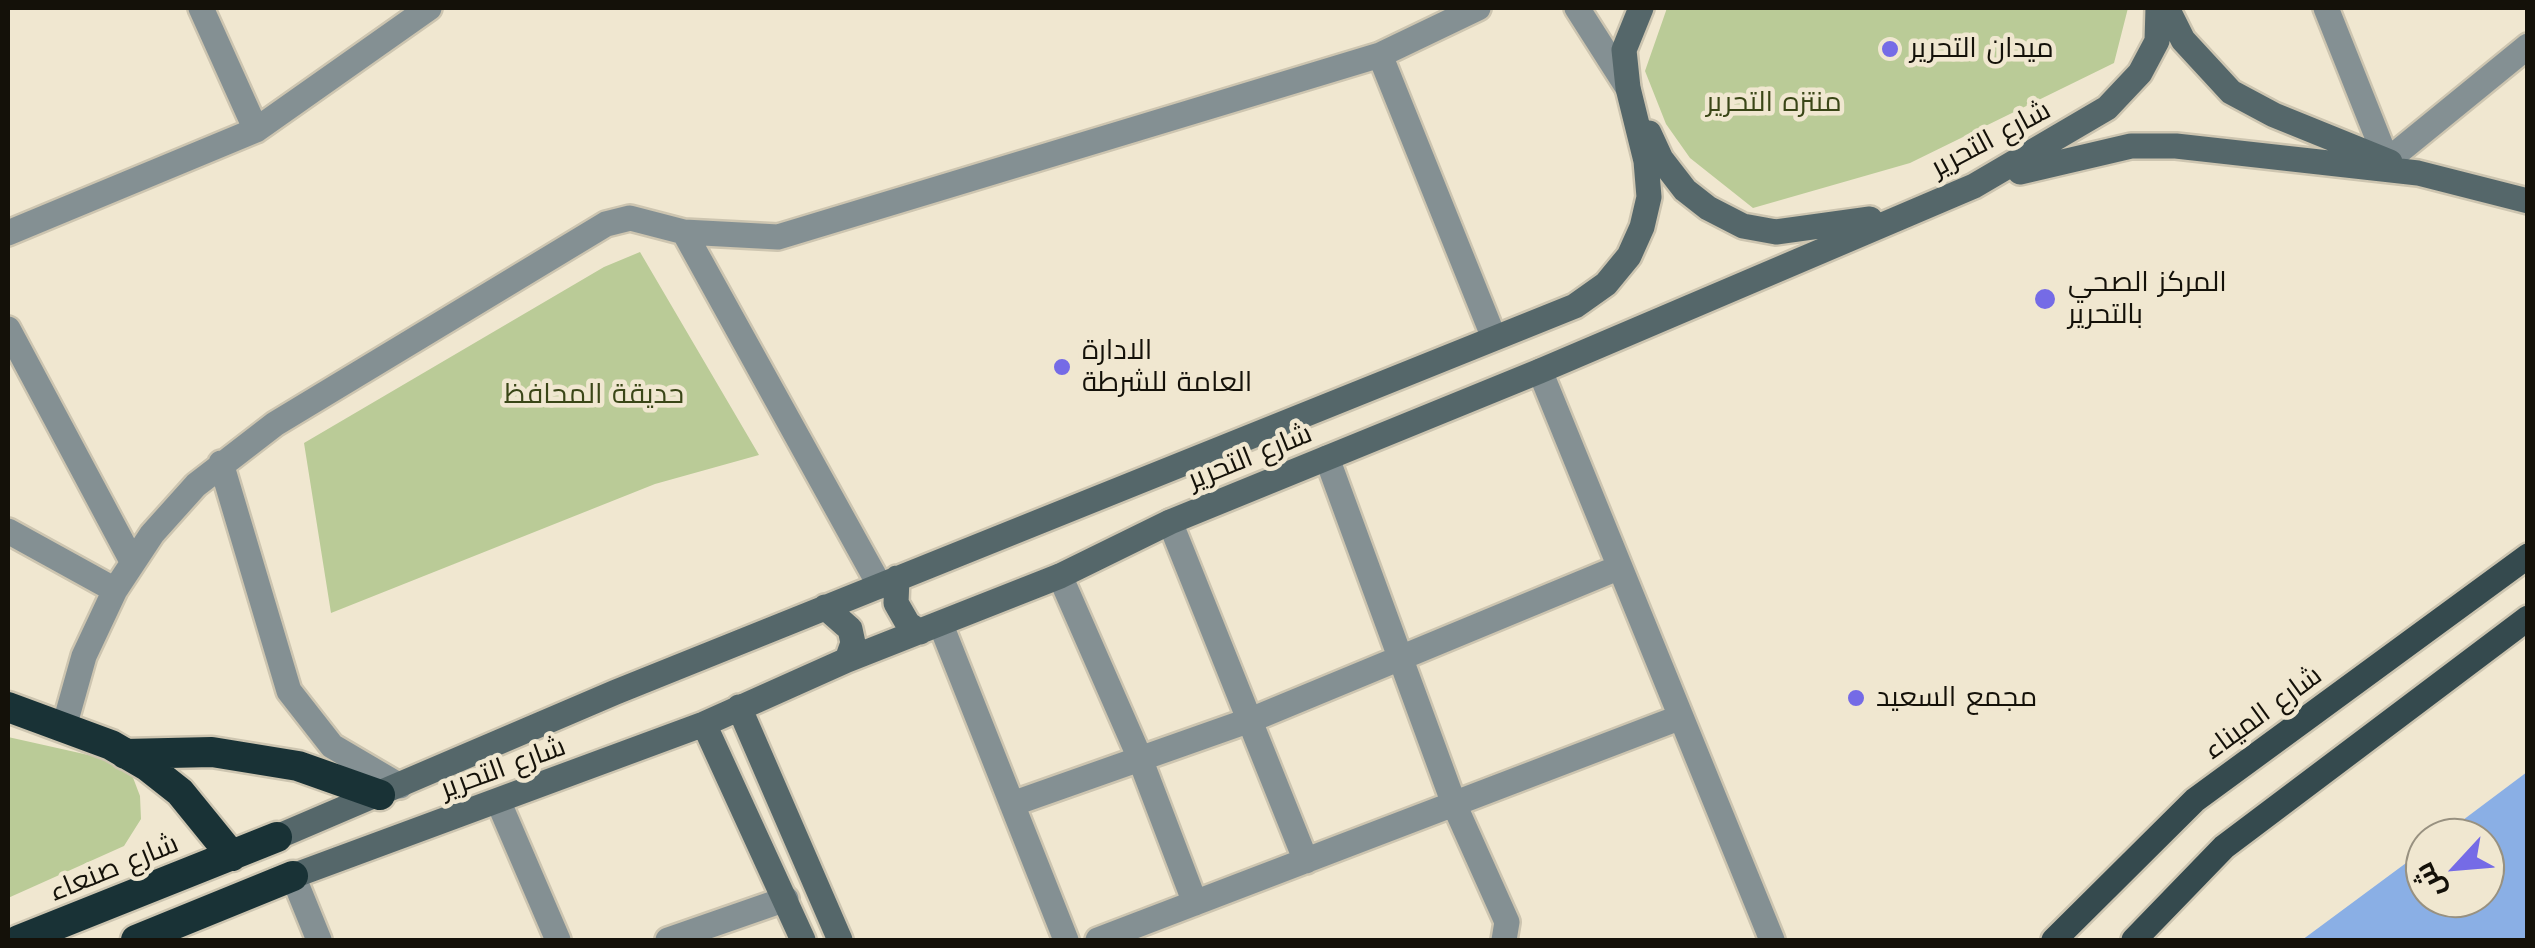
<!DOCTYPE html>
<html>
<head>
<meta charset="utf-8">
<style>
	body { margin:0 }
	#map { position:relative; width:2535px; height:948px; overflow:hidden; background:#f0e7d0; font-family:"Work Sans",Cairo,sans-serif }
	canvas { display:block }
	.frame { position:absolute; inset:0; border:10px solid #141109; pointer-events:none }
	.north { position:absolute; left:2405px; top:818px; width:100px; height:100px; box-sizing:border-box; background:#f0e7d0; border:2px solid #989180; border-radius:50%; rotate:244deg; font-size:28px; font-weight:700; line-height:40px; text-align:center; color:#141109 }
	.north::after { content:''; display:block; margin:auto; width:35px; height:45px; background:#756be6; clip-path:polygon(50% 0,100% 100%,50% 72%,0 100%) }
</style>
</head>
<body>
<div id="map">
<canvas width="2535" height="948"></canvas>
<div class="frame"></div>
<div class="north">ش</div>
</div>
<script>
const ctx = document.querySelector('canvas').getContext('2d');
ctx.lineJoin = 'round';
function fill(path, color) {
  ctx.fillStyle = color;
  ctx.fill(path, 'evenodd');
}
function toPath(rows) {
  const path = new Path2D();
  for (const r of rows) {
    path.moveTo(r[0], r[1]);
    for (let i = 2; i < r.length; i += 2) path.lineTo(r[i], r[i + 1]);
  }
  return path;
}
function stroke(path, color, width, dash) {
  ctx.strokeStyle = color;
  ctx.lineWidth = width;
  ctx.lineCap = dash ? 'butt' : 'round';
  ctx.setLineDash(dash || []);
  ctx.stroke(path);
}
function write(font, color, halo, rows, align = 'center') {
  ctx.font = font + ' "Work Sans",Cairo,sans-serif';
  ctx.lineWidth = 9;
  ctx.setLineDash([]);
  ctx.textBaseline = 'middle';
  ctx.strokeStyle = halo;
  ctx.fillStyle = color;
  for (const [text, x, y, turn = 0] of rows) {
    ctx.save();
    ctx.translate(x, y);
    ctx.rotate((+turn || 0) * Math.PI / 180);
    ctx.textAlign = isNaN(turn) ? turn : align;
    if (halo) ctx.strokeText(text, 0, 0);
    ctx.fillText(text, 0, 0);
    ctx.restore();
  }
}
fill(toPath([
	[1667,8,2128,8,2114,63,1910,163,1753,208,1690,158,1666,124,1645,71],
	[640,252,759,455,655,484,331,613,304,443,604,267],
	[8,737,102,758,132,775,140,796,141,819,124,846,8,898]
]), '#bacb97');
fill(toPath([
	[2527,772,2527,940,2302,940,2425,849,2425,898,2485,898,2485,838,2439,838]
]), '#8aafe5');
const street = toPath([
	[201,8,256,130],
	[1577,8,1628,88],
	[2326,8,2387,161,2528,46],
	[1380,55,1494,338],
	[684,232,880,586],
	[8,233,256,130,429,8],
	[8,329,132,561],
	[1540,371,1772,940],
	[1327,458,1454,804,1507,922,1504,940],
	[221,463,289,691,332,746,400,786],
	[1170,522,1306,861],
	[8,531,115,590],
	[1060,576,1139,756,1195,903],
	[941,625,1066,940],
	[64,727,84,656,115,590,152,534,196,485,275,424,606,224,630,218,684,232,778,237,1380,55,1478,8],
	[499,803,558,940],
	[1012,804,1253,719,1620,567],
	[293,876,319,940],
	[668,940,786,899],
	[1098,940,1681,717]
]);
const secondary = toPath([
	[2167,8,2183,40,2231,92,2274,115,2390,162],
	[1649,133,1661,159,1685,190,1708,208,1743,226,1776,232,1870,219],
	[2020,172,2131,146,2176,146,2418,173,2528,201],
	[897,578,896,603,908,624,920,632],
	[825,607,850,629,853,643,847,660],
	[739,707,840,940],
	[704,724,803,940],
	[277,837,616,692,1575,306,1606,284,1629,256,1642,227,1649,197,1646,161,1628,88,1624,50,1641,8],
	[293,876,704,724,847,660,1060,576,1170,522,1540,371,1974,186,2107,108,2140,73,2157,41,2158,8]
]);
const primary = toPath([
	[2054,940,2195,800,2528,556],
	[2134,940,2224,847,2528,618]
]);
const highway = toPath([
	[8,707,111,745,147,766,180,792,232,856],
	[125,754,212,752,298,766,380,795],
	[19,940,277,837],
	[136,940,293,876]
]);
stroke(street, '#cdc5b0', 30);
stroke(secondary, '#cdc5b0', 30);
stroke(primary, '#cdc5b0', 30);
stroke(highway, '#cdc5b0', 35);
stroke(street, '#849093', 25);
stroke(secondary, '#55676a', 25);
stroke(primary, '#354a4e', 25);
stroke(highway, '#193236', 30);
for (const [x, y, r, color] of [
	[1890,49,10,"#756be6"],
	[2045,299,12,"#756be6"],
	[1062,367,10,"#756be6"],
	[1856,698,10,"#756be6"]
]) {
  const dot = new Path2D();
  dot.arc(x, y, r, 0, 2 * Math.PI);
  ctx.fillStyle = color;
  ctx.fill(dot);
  stroke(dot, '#f0e7d0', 4);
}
write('28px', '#141109', '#f0e7d0', [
	["ميدان التحرير",1910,49],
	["المركز الصحي",2068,283],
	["بالتحرير",2068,315],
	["الادارة",1082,351],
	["العامة للشرطة",1082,383],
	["مجمع السعيد",1876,698]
], 'left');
write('28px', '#3a4617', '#f0e7d0', [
	["منتزه التحرير",1774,103],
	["حديقة المحافظ",594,395]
]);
write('28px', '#141109', '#f0e7d0', [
	["شارع التحرير",1991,139,-28],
	["شارع التحرير",1250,457,-22],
	["شارع الميناء",2263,713,-36],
	["شارع التحرير",503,768,-20],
	["شارع صنعاء",114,868,-22]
]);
</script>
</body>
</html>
